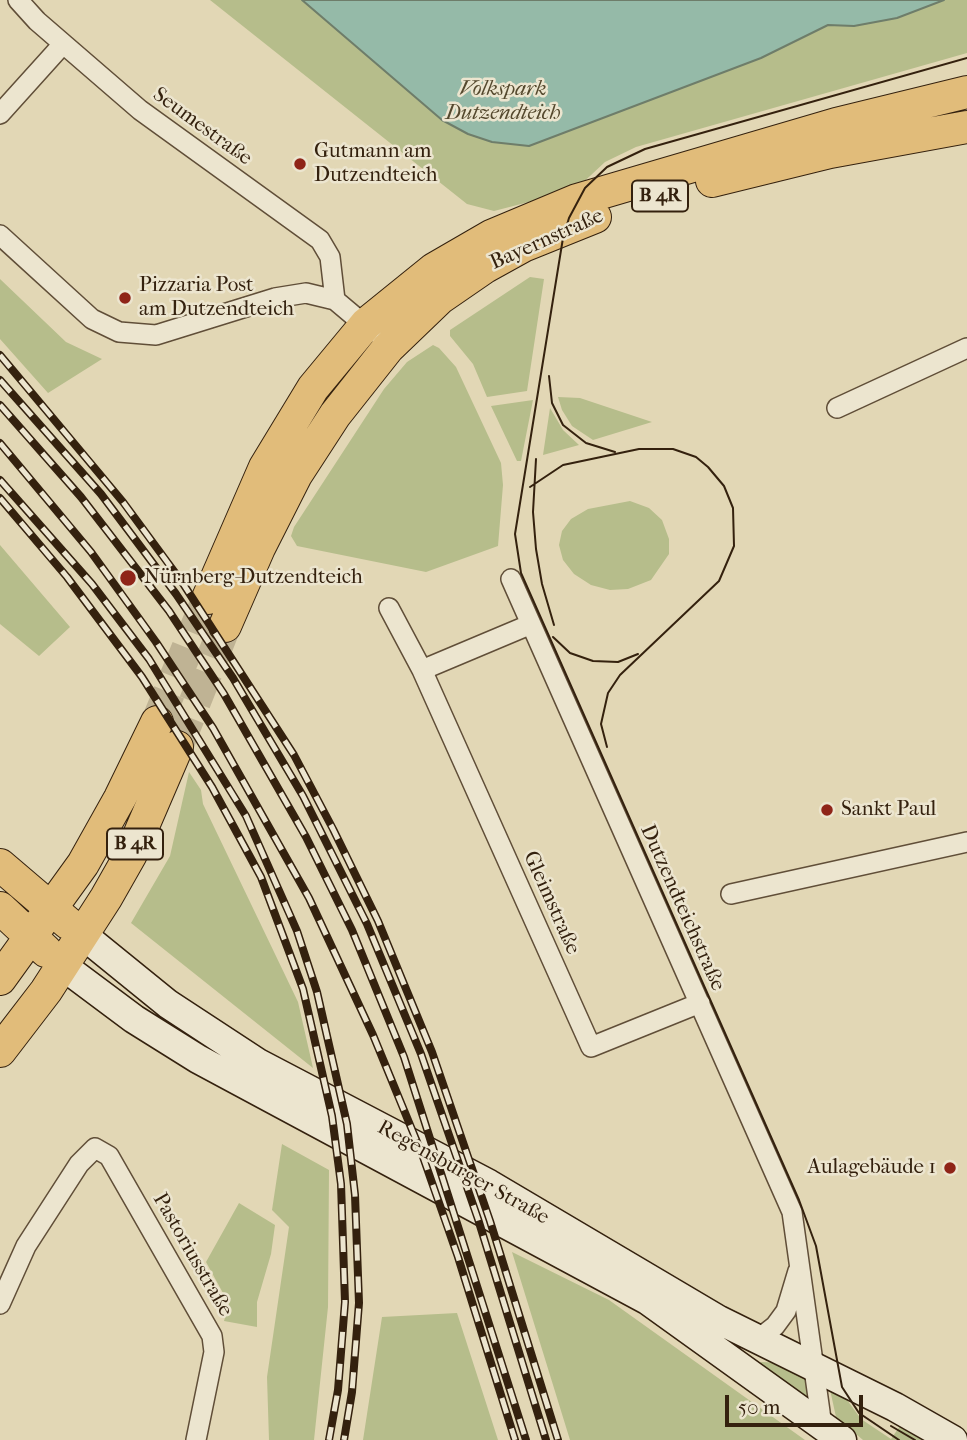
<!DOCTYPE html>
<html>
<head>
<meta charset="utf-8">
<style>
	body { margin:0 }
	#map { position:relative; width:967px; height:1440px; overflow:hidden; background:#e2d7b5; font-family:"IM FELL French Canon",serif }
	canvas { display:block }
	.scale { position:absolute; left:725px; top:1395px; width:138px; height:32px; box-sizing:border-box; border:4px solid #34210e; border-top:0; padding-left:9px; font-size:21px; line-height:24px; white-space:nowrap; color:#34210e; -webkit-text-stroke:5px #ece5cf; paint-order:stroke }
</style>
</head>
<body>
<div id="map">
<canvas width="967" height="1440"></canvas>
<div class="scale">50 m</div>
</div>
<script>
const ctx = document.querySelector('canvas').getContext('2d');
ctx.lineJoin = 'round';
function fill(path, color) {
  ctx.fillStyle = color;
  ctx.fill(path, 'evenodd');
}
function toPath(rows) {
  const path = new Path2D();
  for (const r of rows) {
    path.moveTo(r[0], r[1]);
    for (let i = 2; i < r.length; i += 2) path.lineTo(r[i], r[i + 1]);
  }
  return path;
}
function stroke(path, color, width, dash) {
  ctx.strokeStyle = color;
  ctx.lineWidth = width;
  ctx.lineCap = dash ? 'butt' : 'round';
  ctx.setLineDash(dash || []);
  ctx.stroke(path);
}
function write(font, color, halo, rows, align = 'center') {
  ctx.font = font + ' "IM FELL French Canon",serif';
  ctx.lineWidth = 5;
  ctx.setLineDash([]);
  ctx.textBaseline = 'middle';
  ctx.strokeStyle = halo;
  ctx.fillStyle = color;
  for (const [text, x, y, turn = 0] of rows) {
    ctx.save();
    ctx.translate(x, y);
    ctx.rotate((+turn || 0) * Math.PI / 180);
    ctx.textAlign = isNaN(turn) ? turn : align;
    if (halo) ctx.strokeText(text, 0, 0);
    ctx.fillText(text, 0, 0);
    ctx.restore();
  }
}
fill(toPath([
	[210,0,967,0,967,53,636,147,605,162,575,190,494,211,467,204],
	[530,277,544,279,527,391,487,397,473,364,450,336,450,330],
	[0,279,66,342,102,359,48,393,0,339],
	[433,345,439,348,456,367,501,463,503,485,498,546,426,572,297,546,291,536,294,527,384,389,407,362],
	[558,397,580,398,652,422,593,440,572,426,562,410],
	[533,400,521,461,517,461,491,406],
	[550,408,563,430,579,445,543,455],
	[630,501,649,508,662,520,669,539,669,554,651,580,628,589,610,590,591,585,574,574,563,560,559,545,562,531,571,519,588,509],
	[0,545,70,627,39,656,0,624],
	[189,772,201,790,203,804,298,1002,313,1068,131,923,170,856],
	[282,1144,329,1170,328,1307,314,1440,269,1440,267,1377,289,1227,272,1210],
	[239,1203,275,1225,271,1254,257,1302,257,1327,224,1321,229,1304,206,1262],
	[512,1252,609,1300,805,1440,570,1440],
	[457,1313,498,1440,363,1440,382,1317],
	[761,1362,785,1363,806,1374,808,1400,759,1365],
	[829,1385,839,1389,861,1419,891,1439,900,1426,885,1417,936,1440,863,1440,836,1417]
]), '#b6bd8b');
const water = toPath([
	[302,0,944,0,897,18,854,26,828,25,761,58,529,146,492,142,468,134,442,120,302,0]
]);
fill(water, '#95baa8');
stroke(water, '#6e7d6a', 2);
stroke(toPath([
	[157,722,208,598],
	[177,747,225,626]
]), '#bfb394', 32, [32, 16]);
const minor = toPath([
	[18,0,37,21,140,110,320,240,330,257,335,300],
	[0,114,63,44],
	[0,235,92,319,119,332,156,335,275,298,306,293,335,300,373,332],
	[837,408,967,348],
	[511,579,792,1212,822,1426],
	[389,608,422,670],
	[529,625,422,670,591,1047,700,1003],
	[731,894,967,842],
	[0,1304,26,1246,79,1164,95,1148,109,1156,212,1336,214,1352,196,1440],
	[757,1340,775,1326,786,1311,798,1271]
]);
const secondary = toPath([
	[83,935,168,1004,258,1063,489,1184,719,1320,895,1407,953,1440],
	[63,966,134,1019,198,1059,647,1300,842,1440]
]);
const primary = toPath([
	[712,181,830,152,967,127],
	[208,598,265,467,313,388,366,324,434,269,491,236,577,200,836,124,967,92],
	[225,626,259,548,296,475,335,415,388,348,440,298,485,267,523,246,595,217],
	[0,865,68,923],
	[0,908,46,951],
	[0,979,83,864,120,798,157,722],
	[0,1051,46,991,106,898,131,854,177,747]
]);
stroke(minor, '#604e38', 22);
stroke(secondary, '#34210e', 31);
stroke(primary, '#34210e', 34);
stroke(minor, '#ece5cf', 19);
stroke(secondary, '#ece5cf', 28);
stroke(primary, '#e1bc7a', 32);
stroke(toPath([
	[549,376,552,403,563,425,586,443,615,452],
	[536,459,533,512,536,549,542,584,554,625],
	[530,487,563,465,639,449,673,449,696,457,708,467,724,486,733,508,734,546,719,581,620,675,608,693,601,724,607,747],
	[553,637,570,653,593,661,618,662,638,654],
	[891,1426,915,1440],
	[899,1440,859,1413,842,1387,816,1246,799,1200,521,573,515,534,563,238,569,218,585,188,607,167,645,149,967,58]
]), '#34210e', 2);
const rail = toPath([
	[0,355,123,502,182,582,294,755,333,829,378,921,432,1052,490,1221,558,1440],
	[0,380,101,494,176,594,233,678,303,796,367,924,421,1054,478,1219,546,1440],
	[0,405,81,497,169,611,224,694,306,837,352,930,404,1057,526,1440],
	[0,443,91,552,156,642,213,728,309,898,373,1035,422,1154,458,1257,515,1440],
	[0,480,92,584,149,659,246,816,297,931,317,992,347,1124,355,1195,359,1303,352,1392,344,1440],
	[0,498,67,577,142,677,212,787,261,877,303,989,332,1116,341,1184,345,1302,338,1390,329,1440]
]);
stroke(rail, '#34210e', 8);
stroke(rail, '#ece5cf', 5, [16]);
for (const [x, y, r, color] of [
	[300,164,7,"#8f2418"],
	[125,298,7,"#8f2418"],
	[128,578,9,"#8f2418"],
	[827,810,7,"#8f2418"],
	[950,1168,7,"#8f2418"]
]) {
  const dot = new Path2D();
  dot.arc(x, y, r, 0, 2 * Math.PI);
  ctx.fillStyle = color;
  ctx.fill(dot);
  stroke(dot, '#ece5cf', 2.5);
}
for (const [x, y, w] of [
	[660,196,56],
	[135,844,56]
]) {
  const box = new Path2D();
  box.roundRect(x - w / 2, y - 15.5, w, 31, 5);
  ctx.fillStyle = '#ece5cf';
  ctx.fill(box);
  stroke(box, '#34210e', 2);
}
write('bold 19px', '#34210e', null, [
	["B 4R",660,196],
	["B 4R",135,844]
]);
write('italic 21px', '#54482d', '#ece5cf', [
	["Volkspark",503,90],
	["Dutzendteich",503,114]
]);
write('21px', '#34210e', '#ece5cf', [
	["Seumestraße",202,127,36],
	["Bayernstraße",547,240,-24],
	["Gleimstraße",551,903,66],
	["Dutzendteichstraße",682,908,66],
	["Regensburger Straße",463,1173,29],
	["Pastoriusstraße",192,1255,60]
]);
write('21px', '#34210e', '#ece5cf', [
	["Gutmann am",314,152],
	["Dutzendteich",314,176],
	["Pizzaria Post",139,286],
	["am Dutzendteich",139,310],
	["Nürnberg-Dutzendteich",144,578],
	["Sankt Paul",841,810],
	["Aulagebäude 1",936,1168,"right"]
], 'left');
</script>
</body>
</html>
